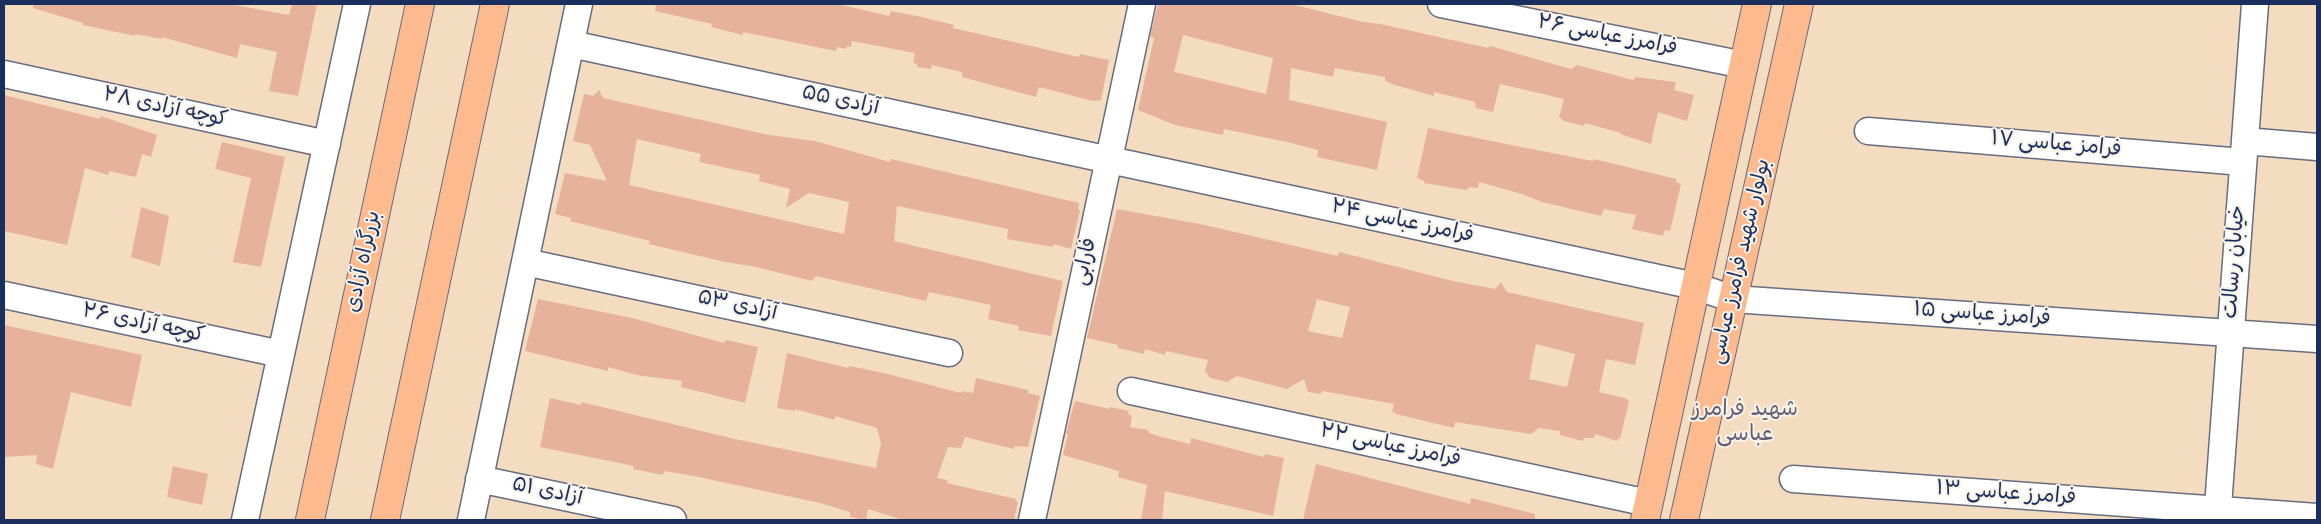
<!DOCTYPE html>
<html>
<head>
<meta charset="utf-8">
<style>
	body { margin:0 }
	#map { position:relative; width:2321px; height:524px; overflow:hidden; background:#f4dcc1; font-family:"Indie Flower",sans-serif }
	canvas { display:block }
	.frame { position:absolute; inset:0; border:5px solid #1b2f5e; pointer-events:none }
</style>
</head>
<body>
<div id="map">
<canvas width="2321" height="524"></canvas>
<div class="frame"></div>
</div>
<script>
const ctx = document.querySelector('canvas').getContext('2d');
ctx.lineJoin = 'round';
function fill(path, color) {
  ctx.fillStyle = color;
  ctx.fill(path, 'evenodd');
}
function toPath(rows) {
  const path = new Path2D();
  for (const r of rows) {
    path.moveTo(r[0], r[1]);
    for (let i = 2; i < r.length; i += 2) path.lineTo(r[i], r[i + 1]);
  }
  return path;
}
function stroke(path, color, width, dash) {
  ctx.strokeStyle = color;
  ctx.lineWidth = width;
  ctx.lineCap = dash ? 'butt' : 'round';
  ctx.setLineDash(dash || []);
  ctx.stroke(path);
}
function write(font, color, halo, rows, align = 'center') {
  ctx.font = font + ' "Indie Flower","Playpen Sans Arabic",sans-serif';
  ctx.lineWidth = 4;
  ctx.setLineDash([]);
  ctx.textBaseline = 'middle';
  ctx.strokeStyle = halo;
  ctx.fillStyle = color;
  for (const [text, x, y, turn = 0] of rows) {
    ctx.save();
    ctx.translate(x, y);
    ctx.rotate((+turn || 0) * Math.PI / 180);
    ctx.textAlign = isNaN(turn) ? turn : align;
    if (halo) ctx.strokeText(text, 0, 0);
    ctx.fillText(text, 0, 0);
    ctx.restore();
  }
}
fill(toPath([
	[34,4,229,4,289,15,292,4,317,4,298,96,269,91,277,52,240,44,237,58,162,37,162,39,135,34,135,36,83,25,83,23,33,8],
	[656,4,837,4,889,16,891,11,917,16,954,25,953,28,1079,57,1080,54,1109,60,1101,100,1093,101,1039,87,1036,97,962,77,962,72,932,65,931,69,917,67,917,64,913,63,915,53,852,41,851,47,847,46,846,49,837,47,836,51,743,32,743,35,711,27,712,24,655,11],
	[1158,4,1291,4,1363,22,1380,24,1488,48,1490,46,1571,69,1577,65,1633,80,1636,77,1676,82,1674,90,1694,95,1687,121,1658,112,1651,144,1620,134,1621,133,1585,123,1584,126,1564,121,1559,117,1564,99,1500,84,1493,112,1476,108,1475,102,1434,92,1434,96,1395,85,1385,81,1385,77,1335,68,1333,77,1291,68,1289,100,1387,122,1377,170,1317,157,1318,150,1287,142,1224,129,1223,135,1175,125,1138,110,1154,38,1150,36],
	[1183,35,1273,58,1266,94,1174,72],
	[599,90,603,98,769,135,815,141,890,162,891,159,1079,203,1078,209,1080,210,1071,249,1053,244,1053,247,1007,239,1008,229,897,206,894,241,1063,281,1051,336,1018,330,1019,326,988,319,991,305,929,292,926,301,816,276,812,281,756,267,725,262,649,244,650,241,570,221,571,218,555,214,565,173,607,181,590,145,573,141,584,94,593,96],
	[637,139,701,154,699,162,760,175,759,181,790,189,786,208,809,193,849,202,844,234,629,185],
	[4,95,100,119,101,116,157,135,151,157,142,154,136,177,109,171,108,175,85,168,67,245,4,231],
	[1428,128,1521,147,1593,161,1594,159,1676,179,1676,182,1681,184,1670,231,1665,230,1663,236,1632,229,1636,215,1604,209,1601,216,1542,202,1522,194,1479,182,1478,188,1470,187,1466,190,1424,183,1424,181,1417,178],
	[222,142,285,157,261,267,233,262,251,178,215,169],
	[141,207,169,216,160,266,131,257],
	[1117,209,1205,225,1338,256,1339,252,1453,281,1495,289,1501,282,1507,292,1516,294,1644,323,1635,365,1606,359,1599,392,1625,398,1629,401,1620,439,1618,438,1617,441,1595,434,1594,438,1584,438,1583,441,1560,435,1560,431,1539,428,1531,434,1455,422,1454,428,1396,414,1392,411,1394,404,1323,391,1320,394,1308,392,1304,379,1287,389,1237,376,1227,382,1210,378,1205,371,1208,360,1166,351,1165,355,1145,349,1144,354,1118,348,1118,345,1087,338],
	[1317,299,1350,307,1342,338,1308,331],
	[1536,344,1575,354,1567,387,1529,379],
	[538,299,632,318,724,343,726,340,758,347,745,403,681,387,682,381,637,375,608,367,608,371,525,351],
	[4,325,142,355,131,407,71,392,53,469,36,464,37,455,4,457],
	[787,353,848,368,849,366,884,373,961,393,962,391,973,393,976,378,1028,390,1028,393,1040,396,1028,447,1015,446,1014,449,965,437,961,448,948,447,937,478,947,480,947,483,1016,499,1015,501,1018,502,1014,520,903,520,868,509,866,520,850,517,850,512,820,503,694,476,664,471,663,475,633,469,634,466,540,447,550,398,581,405,581,402,735,439,876,468,881,443,877,428,835,416,835,420,795,409,795,411,777,408],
	[1075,401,1109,409,1110,407,1129,411,1128,414,1132,416,1130,427,1148,430,1149,433,1158,436,1190,444,1191,438,1264,457,1265,454,1284,458,1273,516,1165,491,1162,520,1141,520,1147,485,1118,477,1119,471,1063,455,1068,435,1066,433],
	[1316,464,1470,504,1471,498,1535,514,1535,520,1303,520],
	[173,466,208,474,202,505,167,497]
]), '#e6b29c');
const minor = toPath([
	[1441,4,1744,65],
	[571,44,1695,286,1733,299,2317,339],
	[4,74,327,144],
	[1868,131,2243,162],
	[2245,141,2317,147],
	[525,262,949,353],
	[4,295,281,354],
	[1131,391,1648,503],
	[479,479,673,520],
	[1793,479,2317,517],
	[245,520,357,4],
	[471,520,579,4],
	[1032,520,1142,4],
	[2217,520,2255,4]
]);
const major = toPath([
	[1645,520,1757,4],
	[1684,520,1799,4]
]);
const highway = toPath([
	[310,520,420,4],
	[385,520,495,4]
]);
stroke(minor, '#676c81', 29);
stroke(major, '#676c81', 30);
stroke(highway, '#676c81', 30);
stroke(minor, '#fff', 26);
stroke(major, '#fcba8e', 28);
stroke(highway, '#fcba8e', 28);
write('21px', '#1b2f5e', '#f7f3e8', [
	["فرامرز عباسی ۲۶",1607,37,11],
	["آزادی ۵۵",840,102,12],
	["کوچه آزادی ۲۸",165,109,12],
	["فرامز عباسی ۱۷",2056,146,5],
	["فرامرز عباسی ۲۴",1402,223,12],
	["بزرگراه آزادی",365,262,-78],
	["فارابی",1087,262,-78],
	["بولوار شهید فرامرز عباسی",1742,262,-77],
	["خیابان رسالت",2236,262,-86],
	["۵۳ آزادی",737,307,12],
	["فرامرز عباسی ۱۵",1982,316,4],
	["کوچه آزادی ۲۶",143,325,12],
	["فرامرز عباسی ۲۲",1390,447,12],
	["۵۱ آزادی",547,493,12],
	["فرامرز عباسی ۱۳",2006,495,4]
]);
write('22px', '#625d74', '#f7f3e8', [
	["شهید فرامرز",1745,411],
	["عباسی",1745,436]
]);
</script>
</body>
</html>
